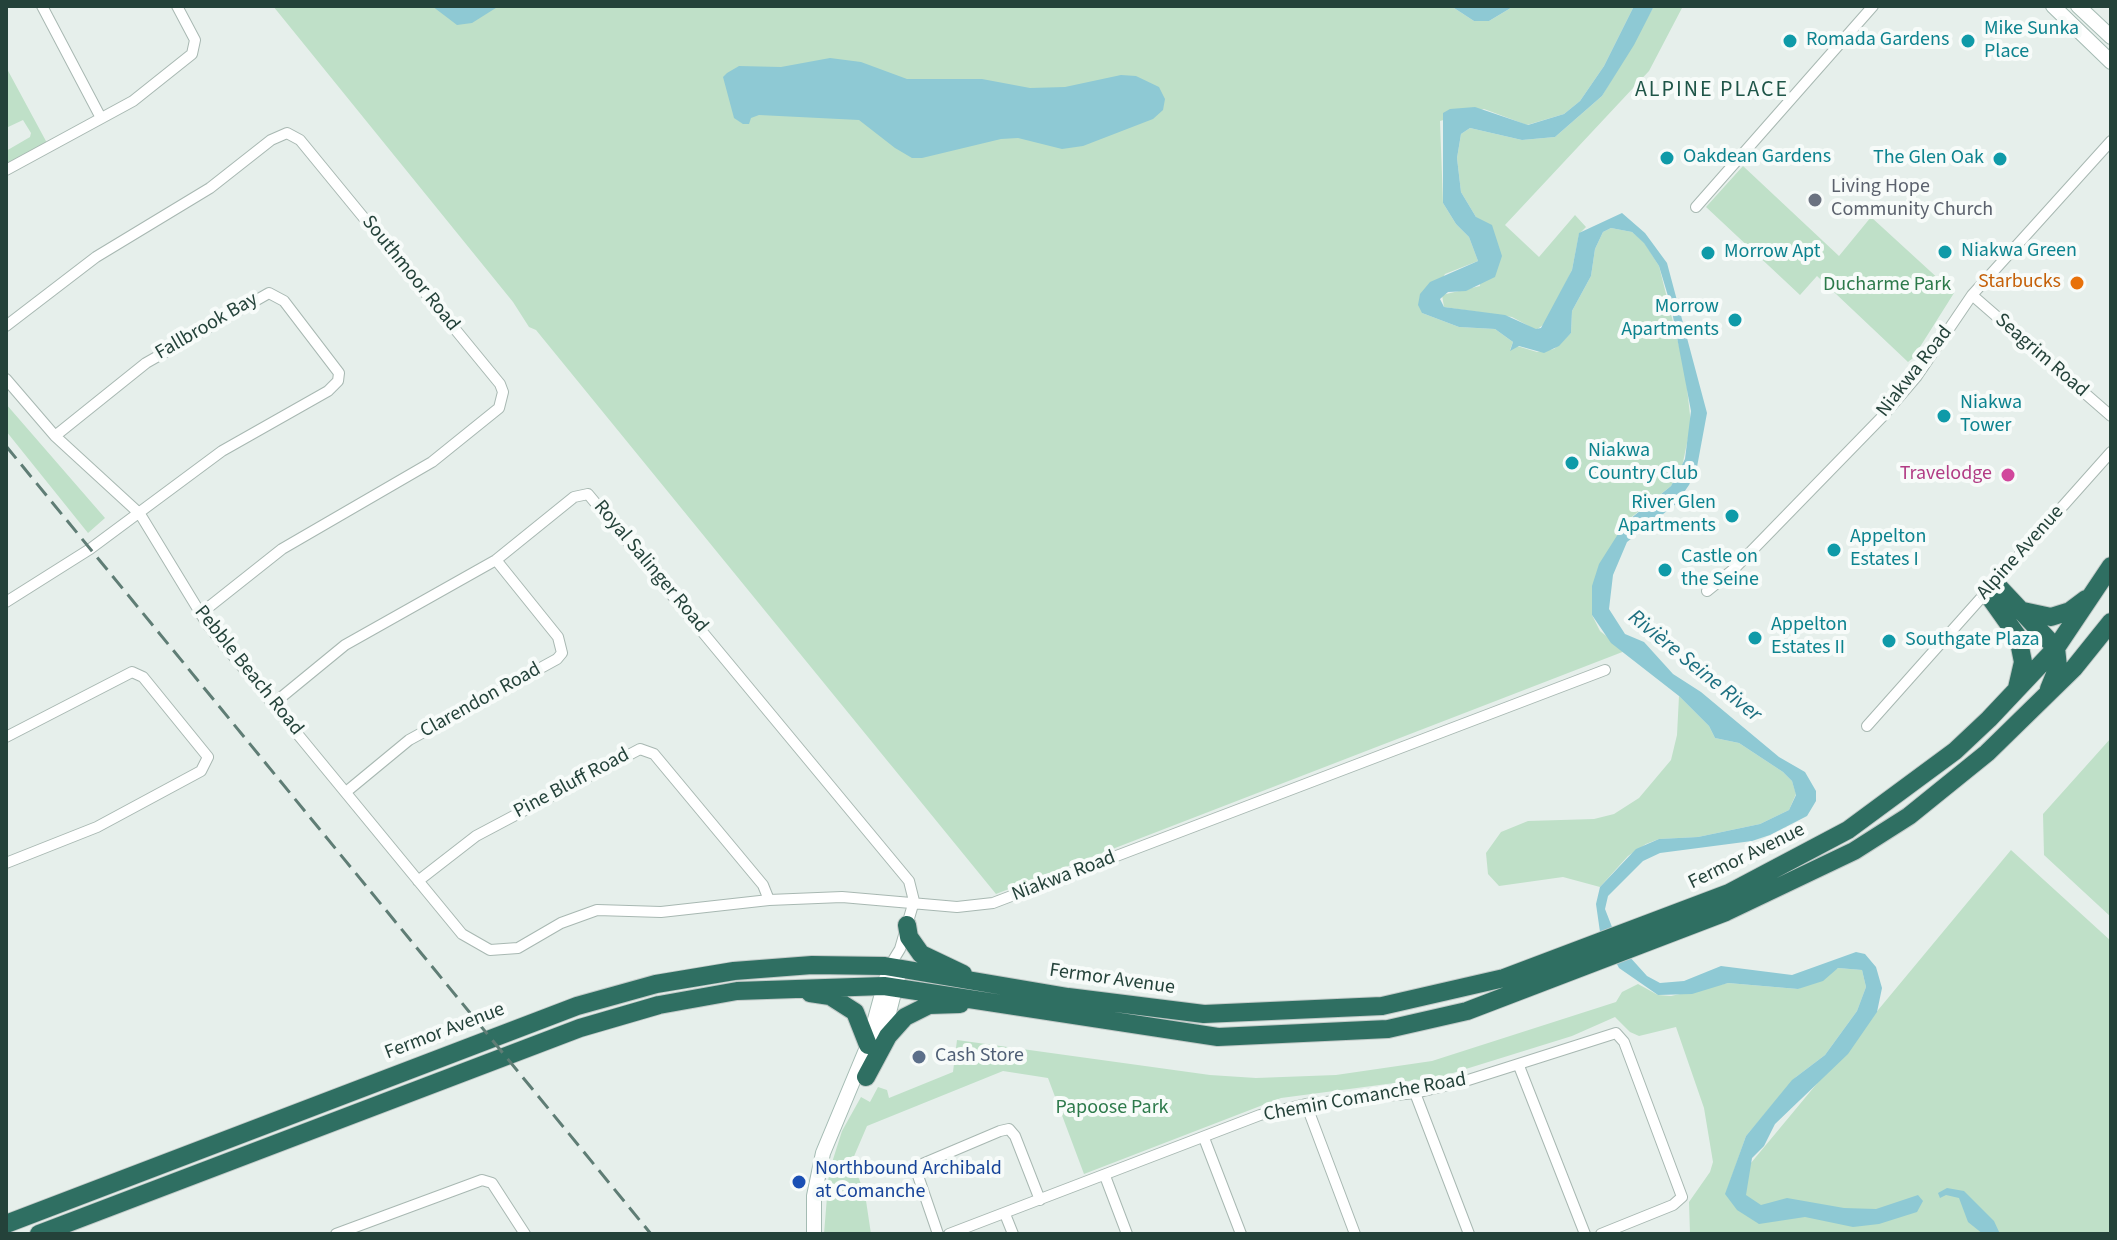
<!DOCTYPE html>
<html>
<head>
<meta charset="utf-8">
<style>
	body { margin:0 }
	#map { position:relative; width:2117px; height:1240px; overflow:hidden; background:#e6efeb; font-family:"Source Sans 3",sans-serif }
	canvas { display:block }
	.frame { position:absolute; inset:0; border:8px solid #24423a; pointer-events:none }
</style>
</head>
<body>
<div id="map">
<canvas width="2117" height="1240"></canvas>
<div class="frame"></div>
</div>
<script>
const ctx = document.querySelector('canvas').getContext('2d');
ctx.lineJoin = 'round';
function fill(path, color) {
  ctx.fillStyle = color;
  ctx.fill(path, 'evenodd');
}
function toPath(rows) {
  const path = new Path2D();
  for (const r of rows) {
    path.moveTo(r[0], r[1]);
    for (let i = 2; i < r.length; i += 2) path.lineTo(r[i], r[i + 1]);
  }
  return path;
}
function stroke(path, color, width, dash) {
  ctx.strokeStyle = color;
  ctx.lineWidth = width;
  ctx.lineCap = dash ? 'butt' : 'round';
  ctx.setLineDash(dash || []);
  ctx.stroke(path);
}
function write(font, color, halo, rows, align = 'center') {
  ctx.font = font + ' "Source Sans 3",sans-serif';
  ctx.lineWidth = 8;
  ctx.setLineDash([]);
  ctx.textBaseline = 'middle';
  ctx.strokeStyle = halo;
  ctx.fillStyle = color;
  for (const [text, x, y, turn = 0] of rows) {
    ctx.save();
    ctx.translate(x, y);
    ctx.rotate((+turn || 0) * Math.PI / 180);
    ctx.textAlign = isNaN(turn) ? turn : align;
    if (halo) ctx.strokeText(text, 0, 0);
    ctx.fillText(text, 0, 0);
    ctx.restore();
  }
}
fill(toPath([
	[273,6,1451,6,1474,21,1489,21,1514,6,1634,6,1604,66,1580,101,1564,114,1527,125,1484,109,1440,121,1443,203,1456,224,1469,237,1478,261,1445,274,1422,313,1459,327,1495,329,1513,342,1510,350,1517,346,1537,352,1554,349,1571,333,1572,311,1591,276,1595,249,1603,232,1611,228,1632,232,1644,242,1659,266,1685,370,1691,424,1682,467,1671,486,1629,519,1592,615,1600,631,1625,651,996,894,536,330,529,327,513,302],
	[1654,6,1683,6,1649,71,1505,225,1539,257,1575,215,1586,227,1579,234,1572,270,1546,323,1536,330,1512,317,1444,307,1442,295,1480,286,1476,217,1461,192,1457,158,1461,134,1470,128,1522,140,1555,137,1602,96],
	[6,67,47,143,6,166,6,151,30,137,31,133,23,120,6,128],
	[1743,166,1839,256,1871,217,1954,293,1913,358,1908,362,1817,276,1800,295,1706,207],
	[6,404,105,518,88,533,6,431],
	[1679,696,1709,726,1715,738,1739,743,1783,772,1792,781,1796,794,1789,810,1760,824,1698,837,1659,839,1646,844,1628,856,1600,887,1563,877,1499,886,1488,874,1486,853,1501,832,1528,821,1594,819,1614,814,1639,798,1671,760,1677,735],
	[2111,738,2111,917,2044,855,2043,814],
	[2011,850,2111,941,2111,1234,1690,1234,1689,1202,1710,1172,1713,1162,1704,1108,1676,1027,1639,1036,1630,1032,1615,1017,1572,1036,1440,1077,1281,1098,1084,1174,1048,1078,1003,1071,867,1126,852,1161,865,1194,871,1234,824,1234,829,1172,842,1131,861,1097,870,1102,878,1087,887,1090,889,1098,953,1072,957,1040,1210,1075,1256,1078,1336,1075,1432,1061,1616,1002,1622,992,1638,984,1658,995,1671,996,1728,983,1798,989,1838,968,1862,970,1866,987,1857,1011,1825,1055,1796,1077,1746,1136,1726,1193]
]), '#bfe0c8');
fill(toPath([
	[432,6,499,6,472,23,457,25],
	[1451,6,1514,6,1489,21,1474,21],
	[1634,6,1654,6,1634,45,1602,96,1555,137,1522,140,1470,128,1461,134,1457,158,1461,192,1476,217,1492,225,1502,256,1495,277,1466,291,1448,292,1440,299,1444,307,1505,315,1536,329,1541,328,1572,270,1579,233,1622,213,1645,233,1667,263,1707,413,1697,467,1689,485,1676,504,1627,542,1613,575,1609,609,1625,634,1644,642,1673,674,1701,692,1779,757,1805,772,1816,791,1816,801,1807,816,1770,835,1752,841,1660,853,1643,861,1608,896,1605,909,1619,945,1647,976,1660,983,1684,981,1721,966,1792,975,1856,952,1865,954,1876,967,1882,988,1877,1012,1848,1054,1775,1124,1764,1146,1752,1158,1746,1195,1761,1205,1787,1198,1844,1208,1876,1209,1918,1195,1923,1201,1917,1212,1879,1224,1853,1227,1805,1217,1759,1224,1737,1210,1725,1194,1746,1136,1792,1080,1825,1055,1857,1011,1866,987,1862,970,1838,968,1823,981,1798,989,1728,983,1692,994,1658,995,1619,968,1600,932,1596,904,1600,887,1636,849,1659,839,1698,837,1760,824,1789,810,1796,795,1792,781,1783,772,1739,743,1715,738,1709,726,1679,696,1611,643,1592,615,1592,586,1599,564,1625,523,1671,486,1685,459,1691,411,1671,306,1659,266,1644,243,1632,232,1611,228,1603,232,1595,249,1591,276,1572,311,1571,333,1559,346,1544,353,1519,346,1510,351,1513,342,1495,329,1459,327,1422,313,1418,305,1420,294,1430,282,1478,261,1469,237,1456,224,1443,203,1443,113,1450,109,1475,107,1528,125,1564,114,1580,101,1604,66],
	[830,58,861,62,907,79,982,79,1030,88,1065,87,1121,75,1136,76,1159,87,1165,99,1163,110,1153,119,1083,146,1062,149,1018,138,1001,139,922,158,912,158,895,148,859,120,759,115,751,118,749,124,743,124,734,118,723,77,727,73,739,66,781,67],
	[1947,1188,1964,1191,1994,1221,2000,1234,1983,1234,1968,1222,1959,1198,1946,1195,1940,1198,1938,1193]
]), '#8ec9d4');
const street = toPath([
	[42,6,101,118],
	[6,170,133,101,192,54,195,40,177,6],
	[1696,207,1873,6],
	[1972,295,2111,416],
	[6,326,96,257,210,188,271,140,287,133,300,140,500,384,503,392,499,408,432,462,282,549,200,614],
	[6,379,55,436,140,514,207,624,462,934,490,950,518,948,561,923,597,910,661,912,769,900,842,897,957,907,993,903,1605,670],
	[1707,591,1734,569,1882,417,1917,376,1972,295,2111,141],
	[6,602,90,549,222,451,328,391,338,381,339,373,284,301,269,293,146,363,55,436],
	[273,704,345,645,496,560,574,497,588,494,909,881,914,901],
	[1867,726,2111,452],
	[6,737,132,672,143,677,208,757,201,771,97,827,6,863],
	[346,792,409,740,557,659,562,653,558,637,496,560],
	[418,881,476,836,640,749,654,754,763,885,769,900],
	[889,967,900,949,914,901],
	[1519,1066,1585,1234],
	[1415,1093,1469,1234],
	[1306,1104,1355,1234],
	[1204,1138,1241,1234],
	[1105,1176,1127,1234],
	[1005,1214,1013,1234],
	[336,1234,482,1180,492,1183,525,1234],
	[938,1234,915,1167,1000,1131,1009,1129,1015,1136,1040,1200],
	[949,1234,1260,1115,1306,1104,1415,1093,1462,1082,1616,1033,1624,1042,1682,1197,1673,1205,1601,1234]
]);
const secondary = toPath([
	[2053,6,2111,62],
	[2078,6,2111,37],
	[882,1040,900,969],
	[814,1234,814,1196,823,1153,868,1045,886,979]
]);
const highway = toPath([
	[1995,583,2056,648,2058,667,2049,689],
	[1986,592,2018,637,2023,662,2017,688],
	[2023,611,2051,617,2070,611,2086,599],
	[907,925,909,937,921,954,963,974],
	[810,993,830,996,855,1012,868,1045],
	[866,1077,888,1036,905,1017,929,1005,960,1004],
	[6,1224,577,1006,656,984,734,971,812,965,885,966,1068,997,1204,1014,1382,1006,1504,978,1729,893,1848,830,1955,751,1989,719,2056,648,2111,566],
	[39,1234,580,1028,659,1005,737,991,884,986,1218,1037,1388,1029,1467,1011,1726,912,1854,851,1909,816,1987,753,2074,668,2111,622]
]);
stroke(street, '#a8b8b2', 12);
stroke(secondary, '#a4bbb3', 16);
stroke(highway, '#c2cac8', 20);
stroke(street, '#fff', 10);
stroke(secondary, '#fff', 14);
stroke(highway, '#2f6f62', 18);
stroke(toPath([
	[6,446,651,1234]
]), '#5f7d75', 3, [16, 8]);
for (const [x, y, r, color] of [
	[1790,41,8,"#0f9aa8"],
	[1968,41,8,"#0f9aa8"],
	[1667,158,8,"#0f9aa8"],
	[2000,159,8,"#0f9aa8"],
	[1815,200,8,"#6b7280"],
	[1945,252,8,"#0f9aa8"],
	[1708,253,8,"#0f9aa8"],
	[2077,283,8,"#e8710a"],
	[1735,320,8,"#0f9aa8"],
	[1944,416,8,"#0f9aa8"],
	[1572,463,8,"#0f9aa8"],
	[2008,475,8,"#d1479c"],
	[1732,516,8,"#0f9aa8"],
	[1834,550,8,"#0f9aa8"],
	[1665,570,8,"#0f9aa8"],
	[1755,638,8,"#0f9aa8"],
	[1889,641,8,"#0f9aa8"],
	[919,1057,8,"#5c6f8a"],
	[799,1182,8,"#1a4fb4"]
]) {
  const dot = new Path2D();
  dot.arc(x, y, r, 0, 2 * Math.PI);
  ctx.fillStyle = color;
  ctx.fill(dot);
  stroke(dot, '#f7fbf9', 3);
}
write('20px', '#0d838f', '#f7fbf9', [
	["Mike Sunka",1984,30],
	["Place",1984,53],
	["Romada Gardens",1806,41],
	["Oakdean Gardens",1683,158],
	["The Glen Oak",1984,159,"right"],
	["Niakwa Green",1961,252],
	["Morrow Apt",1724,253],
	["Morrow",1719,308,"right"],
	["Apartments",1719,331,"right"],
	["Niakwa",1960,404],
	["Tower",1960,427],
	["Niakwa",1588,452],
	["Country Club",1588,475],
	["River Glen",1716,504,"right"],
	["Apartments",1716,527,"right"],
	["Appelton",1850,538],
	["Estates I",1850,561],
	["Castle on",1681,558],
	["the Seine",1681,581],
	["Appelton",1771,626],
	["Estates II",1771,649],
	["Southgate Plaza",1905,641]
], 'left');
write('20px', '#5b616d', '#f7fbf9', [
	["Living Hope",1831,188],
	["Community Church",1831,211]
], 'left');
write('20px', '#24423a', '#f7fbf9', [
	["Southmoor Road",410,274,51],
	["Fallbrook Bay",207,327,-30],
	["Seagrim Road",2041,356,41],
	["Niakwa Road",1915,372,-52],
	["Alpine Avenue",2021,553,-48],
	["Royal Salinger Road",650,567,50],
	["Pebble Beach Road",248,671,51],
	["Clarendon Road",481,701,-29],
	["Pine Bluff Road",572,784,-28],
	["Fermor Avenue",1747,857,-26],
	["Niakwa Road",1064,877,-21],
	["Fermor Avenue",1112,980,8],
	["Fermor Avenue",445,1032,-21],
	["Chemin Comanche Road",1365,1098,-10]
]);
write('20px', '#c56008', '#f7fbf9', [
	["Starbucks",2061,283]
], 'right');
write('20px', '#2d7a4b', '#f7fbf9', [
	["Ducharme Park",1887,286],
	["Papoose Park",1112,1109]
]);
write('20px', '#b23c85', '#f7fbf9', [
	["Travelodge",1992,475]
], 'right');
write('20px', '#4e5e75', '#f7fbf9', [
	["Cash Store",935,1057]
], 'left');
write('20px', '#164399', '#f7fbf9', [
	["Northbound Archibald",815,1170],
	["at Comanche",815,1193]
], 'left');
ctx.letterSpacing = '2px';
write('22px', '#1f5548', '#f7fbf9', [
	["ALPINE PLACE",1712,91]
]);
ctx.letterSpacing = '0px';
write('italic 22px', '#1c6f80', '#f7fbf9', [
	["Rivière Seine River",1694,667,39]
]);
</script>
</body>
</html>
